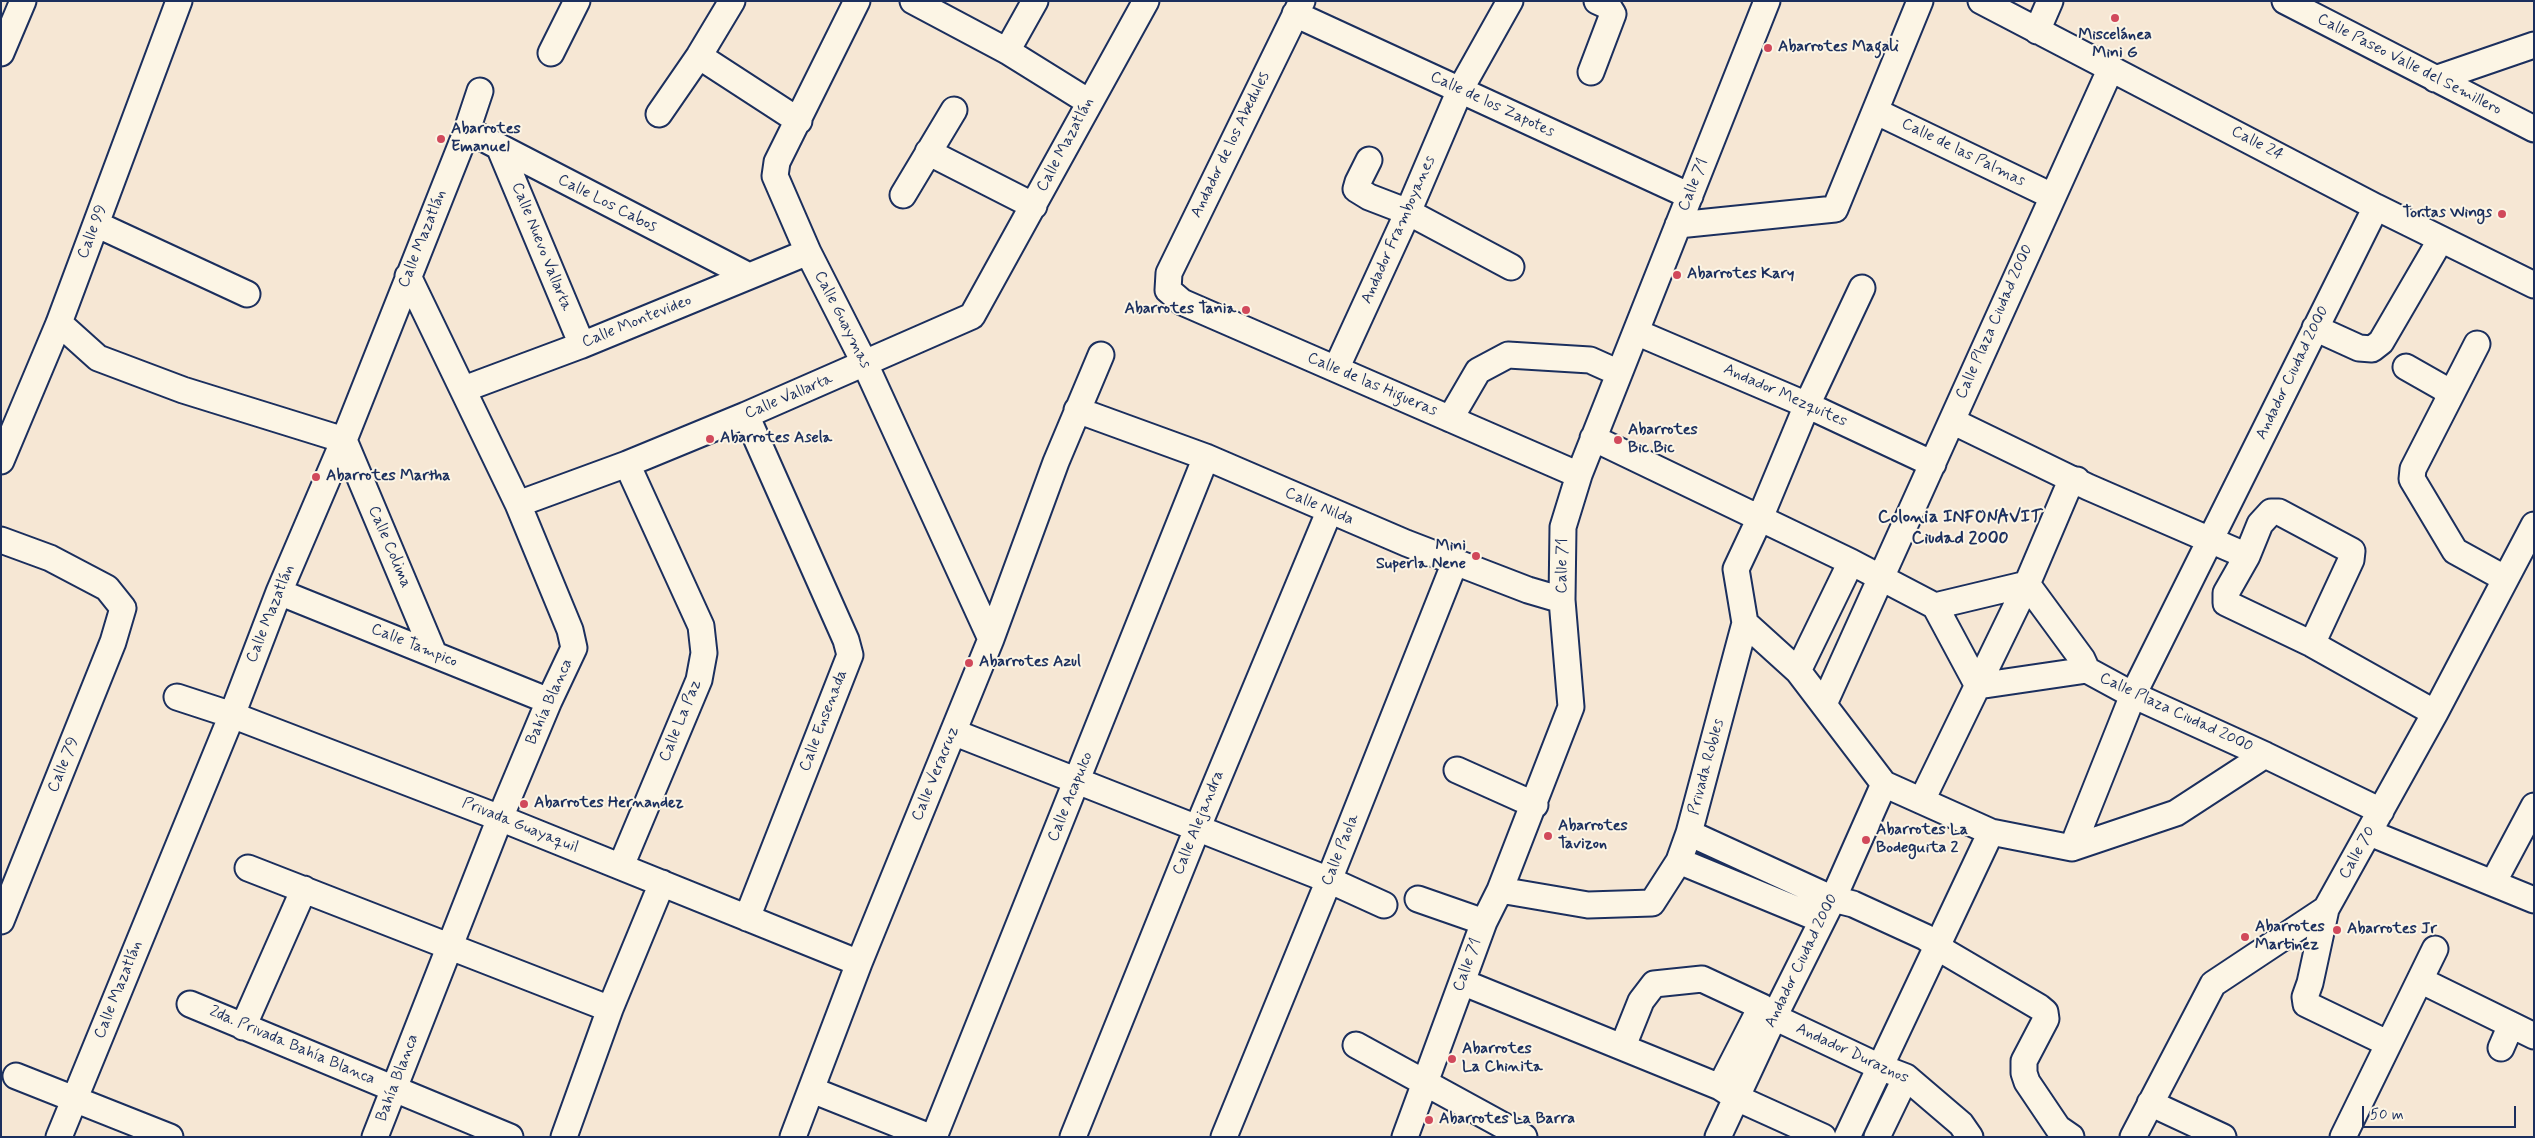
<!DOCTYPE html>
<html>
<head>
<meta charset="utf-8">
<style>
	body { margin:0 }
	#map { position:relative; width:2535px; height:1138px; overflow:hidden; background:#f6e7d4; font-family:Mynerve,sans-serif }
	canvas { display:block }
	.frame { position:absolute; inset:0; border:2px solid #1b2f5e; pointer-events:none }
	.scale { position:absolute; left:2362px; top:1106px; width:154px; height:22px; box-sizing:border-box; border:2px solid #1b2f5e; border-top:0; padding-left:6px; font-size:15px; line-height:18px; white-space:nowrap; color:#1b2f5e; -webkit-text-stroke:4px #fcf5e5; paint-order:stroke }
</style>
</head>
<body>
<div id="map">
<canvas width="2535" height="1138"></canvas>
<div class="frame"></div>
<div class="scale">50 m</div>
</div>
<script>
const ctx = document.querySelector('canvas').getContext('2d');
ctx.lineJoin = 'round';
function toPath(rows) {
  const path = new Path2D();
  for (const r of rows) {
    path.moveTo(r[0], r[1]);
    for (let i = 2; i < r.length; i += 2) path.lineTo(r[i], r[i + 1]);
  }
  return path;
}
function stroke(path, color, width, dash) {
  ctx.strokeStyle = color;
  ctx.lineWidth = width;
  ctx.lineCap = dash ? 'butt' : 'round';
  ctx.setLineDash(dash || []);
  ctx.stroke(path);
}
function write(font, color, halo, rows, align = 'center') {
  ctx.font = font + ' Mynerve,sans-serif';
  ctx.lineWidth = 4;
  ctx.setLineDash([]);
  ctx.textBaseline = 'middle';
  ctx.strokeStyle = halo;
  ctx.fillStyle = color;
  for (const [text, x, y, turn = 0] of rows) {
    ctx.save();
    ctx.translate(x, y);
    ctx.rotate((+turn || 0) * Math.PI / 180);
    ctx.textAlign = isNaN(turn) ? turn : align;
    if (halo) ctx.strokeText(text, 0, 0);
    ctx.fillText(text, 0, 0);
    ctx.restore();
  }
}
const minor = toPath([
	[857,1,777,162,775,176,808,252,865,364,991,639],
	[913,1,1007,51,1089,102],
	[1302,1,1169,273,1168,290,1182,302,1579,475],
	[1981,1,2376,207,2534,285],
	[2285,1,2534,129],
	[1295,14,1690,196],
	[2037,31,2050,1],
	[1007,51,1035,1],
	[1,53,23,1],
	[551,53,577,1],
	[699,56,799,121],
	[1591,72,1613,14,1608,6,1597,1],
	[2435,79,2534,45],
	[1875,111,2052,196],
	[659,114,699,56,732,1],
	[467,130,749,276],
	[500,149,582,345],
	[928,152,1034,206],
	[1369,160,1358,182,1356,189,1369,197,1408,212,1511,267],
	[903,195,954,110],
	[96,224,247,294],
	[1678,225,1835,209,1920,1],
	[1862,288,1807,405,1760,518,1736,569,1745,623,1798,671,1884,784,1991,832,2072,848],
	[59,323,98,358,183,390,344,440,434,654],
	[2315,328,2359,348,2372,349,2381,342,2441,239],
	[1636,332,1807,405,1933,464],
	[2477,344,2413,469,2412,479,2455,551,2504,578],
	[2406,367,2443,388,2449,396],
	[1336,369,1408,212,1460,90,1510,1],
	[464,389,582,345,808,252],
	[1077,410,1206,457,1406,543,1528,590,1562,600],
	[746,415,846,640,850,655,747,918],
	[1450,419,1478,371,1508,355,1590,360,1619,373],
	[1952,421,2088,487,2247,556],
	[1593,438,1851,562,1935,606,2027,584,2082,659,2087,670,2133,695,2265,755,2381,811],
	[1,461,59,323,179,1],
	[518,504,627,464,746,415,972,316,1146,1],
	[1,540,50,558,107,588,123,608,113,642,1,921],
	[279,592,549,701],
	[1935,606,1978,686,2087,670],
	[2312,644,2351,560,2352,551,2279,512,2271,512,2260,524,2247,556,2226,593,2226,603,2312,644,2435,713],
	[1798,671,1851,562],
	[177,697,232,715,500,818,859,963],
	[1824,704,2111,68],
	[953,732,1329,880,1384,905],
	[1457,770,1535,805],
	[1922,800,2027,584,2067,490,2077,480],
	[1689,833,1833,899,1853,904,1925,937,1947,953,2039,1007,2045,1012,2046,1019,2024,1061,2024,1073,2027,1082,2058,1128,2071,1137],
	[2370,833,2534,900],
	[2072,848,2133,695,2376,207],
	[2072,848,2176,813,2265,755],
	[1679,861,1822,920],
	[621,866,699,680,704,653,701,626,627,464],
	[248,868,610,1009],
	[2493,883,2534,806],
	[1500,890,1588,905,1652,903,1679,861,1689,833,1745,623],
	[1418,899,1484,922],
	[2326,909,2310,983,2305,997,2306,1004,2387,1043],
	[2420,980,2534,1036],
	[1462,982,1720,1087,1737,1098,1823,1137],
	[190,1004,510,1137],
	[243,1027,304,889],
	[1356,1045,1524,1137],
	[1623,1046,1641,1001,1654,984,1702,979,1762,1007,1774,1017,1880,1067,1906,1077,1961,1124,1970,1137],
	[2501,1048,2511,1025],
	[16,1076,170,1137],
	[1720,1087,1759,1011],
	[812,1090,930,1137],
	[2150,1103,2223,1137],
	[59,1137,232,715,279,592,344,440,467,130,480,91],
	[375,1137,500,818,549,701,574,648,570,630,518,504,408,276],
	[564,1137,610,1009,662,883],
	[793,1137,859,963,991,639,1056,462,1101,355],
	[934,1137,1206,457],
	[1073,1137,1197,829,1329,512],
	[1224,1137,1329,880,1455,562],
	[1405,1137,1484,922,1500,890,1571,707,1562,600,1563,527,1579,475,1767,1],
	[1718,1137,1774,1017,1833,899,1884,784],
	[1847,1137,1991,832],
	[1877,1137,1906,1077],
	[2133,1137,2213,984,2326,909,2435,713,2534,525],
	[2343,1137,2435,949]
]);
stroke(minor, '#1b2f5e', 29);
stroke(minor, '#fcf5e5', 25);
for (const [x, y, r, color] of [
	[2115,18,5,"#d1495b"],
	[1768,48,5,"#d1495b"],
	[441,139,5,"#d1495b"],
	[2502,214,5,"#d1495b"],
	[1677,275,5,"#d1495b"],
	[1246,310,5,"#d1495b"],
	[710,439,5,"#d1495b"],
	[1618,440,5,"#d1495b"],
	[316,477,5,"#d1495b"],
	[1476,556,5,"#d1495b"],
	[969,663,5,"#d1495b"],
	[524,804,5,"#d1495b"],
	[1548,836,5,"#d1495b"],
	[1866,840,5,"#d1495b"],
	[2337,930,5,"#d1495b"],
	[2245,937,5,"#d1495b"],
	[1452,1059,5,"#d1495b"],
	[1429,1120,5,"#d1495b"]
]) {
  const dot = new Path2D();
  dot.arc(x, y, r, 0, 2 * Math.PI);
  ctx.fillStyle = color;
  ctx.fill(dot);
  stroke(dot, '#fcf5e5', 2);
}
write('bold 16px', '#1b2f5e', '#fcf5e5', [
	["Miscelánea",2115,36,"center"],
	["Mini G",2115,54,"center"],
	["Abarrotes Magali",1778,48],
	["Abarrotes",451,130],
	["Emanuel",451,148],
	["Tortas Wings",2492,214,"right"],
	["Abarrotes Kary",1687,275],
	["Abarrotes Tania",1236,310,"right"],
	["Abarrotes",1628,431],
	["Bic Bic",1628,449],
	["Abarrotes Asela",720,439],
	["Abarrotes Martha",326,477],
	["Mini",1466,547,"right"],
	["Superla Nene",1466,565,"right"],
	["Abarrotes Azul",979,663],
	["Abarrotes Hernandez",534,804],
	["Abarrotes",1558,827],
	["Tavizon",1558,845],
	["Abarrotes La",1876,831],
	["Bodeguita 2",1876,849],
	["Abarrotes",2255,928],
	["Martinez",2255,946],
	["Abarrotes Jr",2347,930],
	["Abarrotes",1462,1050],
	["La Chinita",1462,1068],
	["Abarrotes La Barra",1439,1120]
], 'left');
write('16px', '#1b2f5e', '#fcf5e5', [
	["Calle Paseo Valle del Semillero",2409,65,27],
	["Calle de los Zapotes",1492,105,25],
	["Calle 24",2257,144,28],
	["Calle Mazatlán",1066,145,-62],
	["Andador de los Abedules",1231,145,-64],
	["Calle de las Palmas",1963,153,26],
	["Calle 71",1694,185,-68],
	["Calle Los Cabos",607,204,27],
	["Andador Framboyanes",1399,230,-66],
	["Calle 99",93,232,-69],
	["Calle Mazatlán",423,239,-68],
	["Calle Nuevo Vallarta",541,247,68],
	["Calle Guaymas",842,320,63],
	["Calle Montevideo",637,322,-22],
	["Calle Plaza Ciudad 2000",1995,322,-66],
	["Andador Ciudad 2000",2293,373,-64],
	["Calle de las Higueras",1372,385,23],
	["Andador Mezquites",1785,396,24],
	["Calle Vallarta",789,397,-23],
	["Calle Nilda",1319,507,23],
	["Calle Colima",389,547,67],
	["Calle 71",1563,566,-89],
	["Calle Mazatlán",271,614,-68],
	["Calle Tampico",414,646,22],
	["Bahía Blanca",550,702,-66],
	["Calle Plaza Ciudad 2000",2176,713,25],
	["Calle La Paz",681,721,-68],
	["Calle Ensenada",824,721,-69],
	["Calle 79",64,765,-68],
	["Privada Robles",1707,767,-75],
	["Calle Veracruz",936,774,-68],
	["Calle Acapulco",1071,797,-68],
	["Calle Alejandra",1199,823,-68],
	["Privada Guayaquil",520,826,22],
	["Calle Paola",1341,850,-68],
	["Calle 70",2358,853,-61],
	["Andador Ciudad 2000",1802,961,-64],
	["Calle 71",1468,965,-70],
	["Calle Mazatlán",119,990,-68],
	["2da. Privada Bahía Blanca",292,1046,23],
	["Andador Duraznos",1852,1054,25],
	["Bahía Blanca",398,1078,-69]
]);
write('bold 18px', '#1b2f5e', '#fcf5e5', [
	["Colonia INFONAVIT",1960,518],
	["Ciudad 2000",1960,539]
]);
</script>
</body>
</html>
